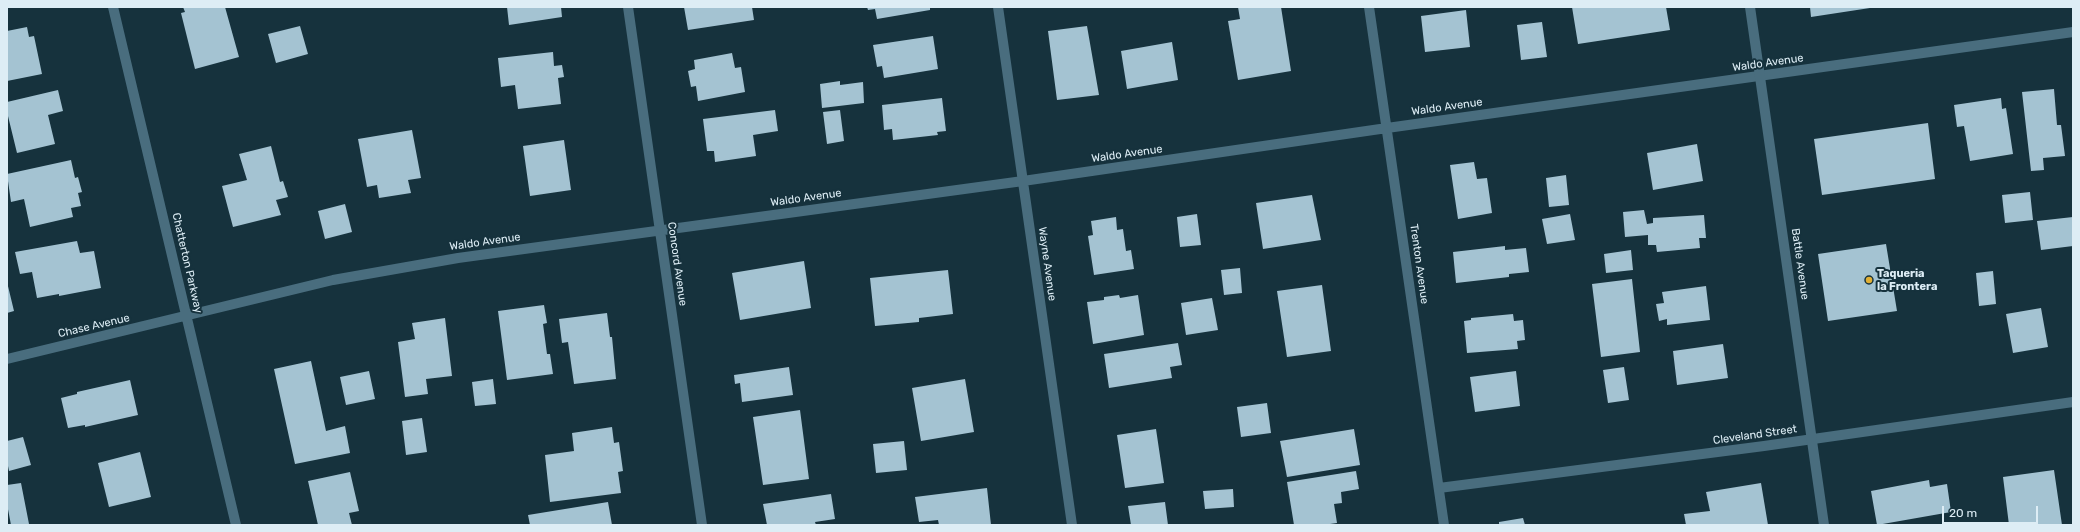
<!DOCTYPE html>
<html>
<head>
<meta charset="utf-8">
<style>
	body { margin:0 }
	#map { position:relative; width:2080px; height:532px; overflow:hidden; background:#16323d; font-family:Rubik,sans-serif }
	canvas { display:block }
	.frame { position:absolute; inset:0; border:8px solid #ddedf5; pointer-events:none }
	.scale { position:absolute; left:1942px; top:506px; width:96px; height:18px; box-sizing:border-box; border:2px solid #ddedf5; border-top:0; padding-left:5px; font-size:12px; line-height:14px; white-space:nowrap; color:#ddedf5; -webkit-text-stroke:3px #16323d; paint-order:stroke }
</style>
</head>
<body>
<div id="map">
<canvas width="2080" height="532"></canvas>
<div class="frame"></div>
<div class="scale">20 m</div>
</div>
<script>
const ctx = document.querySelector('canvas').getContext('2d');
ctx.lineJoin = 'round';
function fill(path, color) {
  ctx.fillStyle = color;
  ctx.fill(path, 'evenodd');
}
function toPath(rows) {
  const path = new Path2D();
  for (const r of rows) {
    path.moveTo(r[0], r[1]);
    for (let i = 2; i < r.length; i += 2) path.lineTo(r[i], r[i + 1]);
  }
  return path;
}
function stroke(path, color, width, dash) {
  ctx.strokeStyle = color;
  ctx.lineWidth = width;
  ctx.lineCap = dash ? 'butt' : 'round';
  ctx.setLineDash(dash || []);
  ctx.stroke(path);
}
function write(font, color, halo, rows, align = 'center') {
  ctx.font = font + ' Rubik,sans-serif';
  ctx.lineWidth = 4;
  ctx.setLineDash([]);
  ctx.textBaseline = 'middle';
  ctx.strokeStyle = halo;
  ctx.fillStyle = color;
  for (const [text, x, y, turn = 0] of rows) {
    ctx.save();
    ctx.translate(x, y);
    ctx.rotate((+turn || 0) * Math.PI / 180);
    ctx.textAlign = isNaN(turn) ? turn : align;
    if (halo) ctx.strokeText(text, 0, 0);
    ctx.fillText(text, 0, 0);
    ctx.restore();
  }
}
fill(toPath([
	[183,7,225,7,239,57,195,69,181,13,185,12],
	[507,7,561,7,562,17,509,25],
	[684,7,752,7,754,20,688,30],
	[867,7,930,7,930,10,877,19,875,9,868,10],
	[1238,7,1281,7,1291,71,1238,80,1228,21,1240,19],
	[1572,7,1666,7,1670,30,1578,44],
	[1810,7,1869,7,1870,8,1811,17],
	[1466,10,1470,47,1425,52,1421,16],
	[1542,22,1547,57,1521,60,1517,25],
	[300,26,308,54,276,63,268,34],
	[1087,26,1099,95,1057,100,1048,31],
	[27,27,29,37,34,36,42,74,7,81,7,31],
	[933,36,938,69,884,78,882,66,877,67,873,45],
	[1172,42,1178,80,1127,89,1121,51],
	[553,52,554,66,562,65,564,77,558,78,561,104,518,109,515,85,501,87,498,58],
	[732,53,735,68,741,67,745,92,698,101,696,86,691,87,688,71,695,69,694,60],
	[840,81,840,85,863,82,864,103,822,108,820,84],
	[2054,89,2057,125,2061,125,2065,156,2043,158,2044,170,2031,171,2022,92],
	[58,90,63,111,48,115,55,144,17,153,7,112,7,102],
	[942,98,946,131,937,132,938,135,893,140,892,129,884,130,882,105],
	[2001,98,2002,109,2006,108,2013,154,1970,161,1964,126,1957,127,1954,105],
	[775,110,778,131,753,135,756,156,715,162,714,151,707,151,703,119],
	[840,110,844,141,827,144,823,112],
	[1928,123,1935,179,1822,195,1814,139],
	[412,130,421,178,408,180,411,193,379,198,377,185,367,187,358,139],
	[564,140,571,190,530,196,523,146],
	[1697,144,1703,181,1653,190,1647,153],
	[271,146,280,182,283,181,288,197,276,200,281,215,233,227,222,186,247,180,239,154],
	[71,160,75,178,78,177,82,192,78,193,81,206,71,208,73,217,30,227,24,199,11,202,7,174],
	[1474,162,1477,179,1487,178,1492,213,1458,219,1450,165],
	[1566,175,1569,205,1549,207,1546,178],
	[2030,192,2033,220,2005,223,2002,195],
	[1312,195,1321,240,1263,249,1256,203],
	[345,204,352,232,325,239,318,211],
	[1644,210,1647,224,1653,223,1653,218,1704,215,1706,238,1699,238,1700,248,1657,252,1656,245,1648,245,1648,235,1625,237,1623,212],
	[1197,214,1201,245,1180,247,1177,217],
	[1570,214,1575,240,1547,244,1542,219],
	[1116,217,1117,230,1123,229,1126,251,1131,250,1134,269,1094,275,1088,236,1093,235,1091,221],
	[2073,217,2073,246,2041,250,2037,221],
	[77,241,80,253,94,251,101,288,59,296,59,294,37,298,32,272,20,274,15,252],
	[1886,244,1897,311,1828,321,1818,254],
	[1505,246,1505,250,1526,248,1529,272,1509,274,1509,277,1456,283,1453,252],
	[1631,250,1633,270,1606,273,1604,254],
	[804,261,811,308,740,320,732,273],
	[1240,268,1242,293,1224,295,1221,270],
	[948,270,953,314,919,318,919,322,875,326,870,278],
	[1993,271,1996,304,1979,306,1976,273],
	[1632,279,1640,352,1601,357,1592,284],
	[7,282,14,311,7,313],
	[1322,285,1331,351,1287,357,1277,291],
	[1706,286,1710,320,1667,325,1667,319,1659,321,1656,304,1664,303,1662,292],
	[1119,295,1120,298,1138,295,1144,335,1093,344,1087,302,1104,300,1104,297],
	[1212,298,1218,330,1186,335,1181,303],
	[544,305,547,323,543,324,547,354,550,354,553,374,507,380,498,311],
	[2041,308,2048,347,2013,353,2006,314],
	[607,313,610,337,612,337,616,379,574,384,568,342,562,343,559,319],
	[1513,314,1514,321,1523,320,1525,340,1517,341,1518,349,1467,353,1464,321,1471,320,1471,318],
	[445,318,452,376,426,379,428,394,405,397,398,342,415,339,412,323],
	[1178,343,1182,365,1170,367,1172,378,1109,388,1104,354],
	[1723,344,1728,378,1677,385,1673,351],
	[311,361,326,431,345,426,350,453,295,464,274,369],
	[789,367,793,395,742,402,740,383,735,384,734,375],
	[1624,367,1629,400,1608,403,1603,370],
	[369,371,375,399,346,405,340,377],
	[1516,371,1520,406,1475,412,1470,377],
	[493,379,496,404,475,406,472,382],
	[965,379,974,432,921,441,912,388],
	[130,380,138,415,85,427,85,425,68,428,61,398,77,394,77,392],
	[1267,403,1271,433,1241,437,1237,407],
	[800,410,809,479,763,485,753,417],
	[422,418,427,452,406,455,402,421],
	[612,427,614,443,619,442,623,471,618,472,621,493,550,502,545,455,574,451,572,433],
	[1156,429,1164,483,1125,488,1117,435],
	[1354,429,1360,465,1287,477,1280,441],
	[23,437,31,465,9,471,7,461,7,441],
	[904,441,907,470,876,473,873,444],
	[140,452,151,497,109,507,98,463],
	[2054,470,2062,525,2009,525,2003,477],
	[1356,471,1359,489,1341,492,1342,503,1334,504,1337,523,1323,525,1294,525,1287,482],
	[350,472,359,511,349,513,352,525,318,525,308,481],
	[1929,480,1930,487,1947,484,1951,512,1877,525,1871,491],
	[21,483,29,524,11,525,7,504,7,485],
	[1761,483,1768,525,1686,525,1684,514,1710,511,1706,492],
	[987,488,991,525,939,525,938,520,919,522,915,497],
	[1233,489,1234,507,1205,509,1203,491],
	[831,494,835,519,815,522,816,525,767,525,763,504],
	[608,502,612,525,530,525,528,515],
	[1165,502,1168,525,1131,525,1128,506],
	[1523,518,1525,525,1499,525,1499,522]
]), '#a4c3d2');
stroke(toPath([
	[113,7,236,525],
	[628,7,702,525],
	[998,7,1072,525],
	[1369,7,1444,525],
	[7,359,333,280,458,258,1023,181,1387,128,2073,32],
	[1439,488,1764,446,2073,402]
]), '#496d7e', 10);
stroke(toPath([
	[1750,7,1824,525]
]), '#496d7e', 10);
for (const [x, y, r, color] of [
	[1869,280,4,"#e1af34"]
]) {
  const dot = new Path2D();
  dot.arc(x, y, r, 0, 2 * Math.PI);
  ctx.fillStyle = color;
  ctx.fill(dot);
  stroke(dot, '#16323d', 1.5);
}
write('11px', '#ddedf5', '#16323d', [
	["Waldo Avenue",1768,63,-8],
	["Waldo Avenue",1447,107,-8],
	["Waldo Avenue",1127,154,-8],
	["Waldo Avenue",806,198,-8],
	["Waldo Avenue",485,242,-8],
	["Chatterton Parkway",187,263,77],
	["Concord Avenue",677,264,82],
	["Wayne Avenue",1047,264,82],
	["Trenton Avenue",1419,264,82],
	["Battle Avenue",1800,264,82],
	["Chase Avenue",94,326,-13],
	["Cleveland Street",1755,435,-8]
]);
write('bold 11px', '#ddedf5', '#16323d', [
	["Taqueria",1877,274],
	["la Frontera",1877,287]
], 'left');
</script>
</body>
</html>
